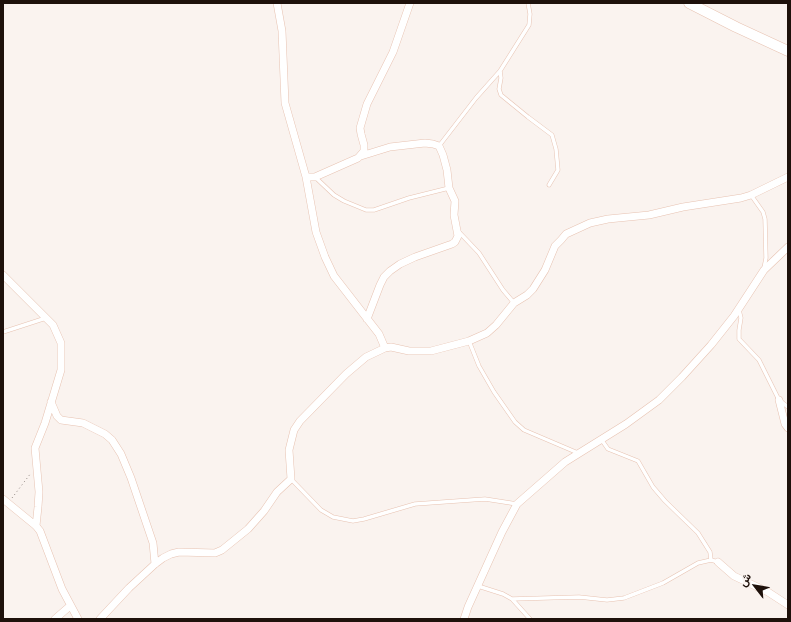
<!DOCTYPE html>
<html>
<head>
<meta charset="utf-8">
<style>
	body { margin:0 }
	#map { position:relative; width:791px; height:622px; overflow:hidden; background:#faf3ef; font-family:Lora,Vazirmatn,serif }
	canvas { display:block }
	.frame { position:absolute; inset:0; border:4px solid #1e110b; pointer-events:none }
	.north { position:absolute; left:735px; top:566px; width:40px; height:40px; -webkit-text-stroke:3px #faf3ef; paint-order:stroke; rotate:301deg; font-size:11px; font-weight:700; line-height:16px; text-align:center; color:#1e110b }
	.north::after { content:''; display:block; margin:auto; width:14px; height:18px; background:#1e110b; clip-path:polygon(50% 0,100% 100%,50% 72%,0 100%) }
</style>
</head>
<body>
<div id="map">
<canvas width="791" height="622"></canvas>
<div class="frame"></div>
<div class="north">ش</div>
</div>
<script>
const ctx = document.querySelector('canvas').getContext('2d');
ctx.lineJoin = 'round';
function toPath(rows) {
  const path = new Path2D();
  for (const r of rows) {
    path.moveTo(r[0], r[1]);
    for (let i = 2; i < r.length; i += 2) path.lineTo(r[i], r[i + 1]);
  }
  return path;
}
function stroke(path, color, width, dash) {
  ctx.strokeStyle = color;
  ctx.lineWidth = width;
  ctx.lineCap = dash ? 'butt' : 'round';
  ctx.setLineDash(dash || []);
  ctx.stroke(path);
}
const lane = toPath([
	[528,3,530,14,529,25,500,71,501,78,499,89,501,95,528,117,552,135,556,149,558,170,549,185],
	[439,146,476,98,500,71],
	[315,177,334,195,344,201,366,210,374,210,409,198,449,188],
	[751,195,763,212,765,219,766,258,764,268],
	[459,232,479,253,503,290,514,303],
	[739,310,741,318,739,330,739,339,759,360,779,400,788,407],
	[3,332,46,318],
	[469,341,479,366,494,392,515,422,524,430,578,453],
	[601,439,608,449,638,461,653,487,665,501,698,533,710,552,711,560],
	[291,479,321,510,333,517,353,521,364,519,415,504,485,499,517,504],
	[478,586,503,594,512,599,530,619],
	[512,599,579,597,607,600,624,598,663,583,698,563,711,560,718,562]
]);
const street = toPath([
	[277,3,282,31,285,103,306,177,316,232,325,257,334,276,379,334,385,348],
	[361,156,390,147,425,143,433,144,439,146,443,155,447,170,449,188,455,201,454,215,458,236,455,242,452,244,415,257,400,264,390,271,384,277,380,285,367,319],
	[306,177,315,177,358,158,364,151,364,145,361,134,360,128,367,104,393,52,410,3],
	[3,275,53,325,61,343,61,370,45,423,35,448,39,492,38,507,36,526],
	[779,400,785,424,788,428],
	[51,402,57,416,61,420,83,423,105,434,112,440,121,454,131,478,153,543,155,564],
	[3,499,36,526,40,531,62,589,78,619],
	[718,562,734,576,768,592,788,605],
	[55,619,70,606],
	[100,619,129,588,155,564,163,558,171,554,179,552,215,553,222,550,248,529,264,511,277,492,291,479,289,450,294,430,300,421,346,374,366,357,385,348,391,347,409,351,431,351,469,341,487,333,496,325,514,303,527,295,533,289,545,270,555,246,561,240,566,234,590,223,608,219,649,215,683,207,741,198,751,195,788,177],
	[464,619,468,607,502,532,517,504,565,462,626,424,659,400,682,377,711,345,734,316,764,270,788,247]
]);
const secondary = toPath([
	[689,3,736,27,788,51]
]);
stroke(lane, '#e7c2b1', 4.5);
stroke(street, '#e7c2b1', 8);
stroke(secondary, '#e7c2b1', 11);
stroke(toPath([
	[12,498,31,473]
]), '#8d837e', 1, [1, 3]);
stroke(lane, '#fff', 3.5);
stroke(street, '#fff', 7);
stroke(secondary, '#fff', 10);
</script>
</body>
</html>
